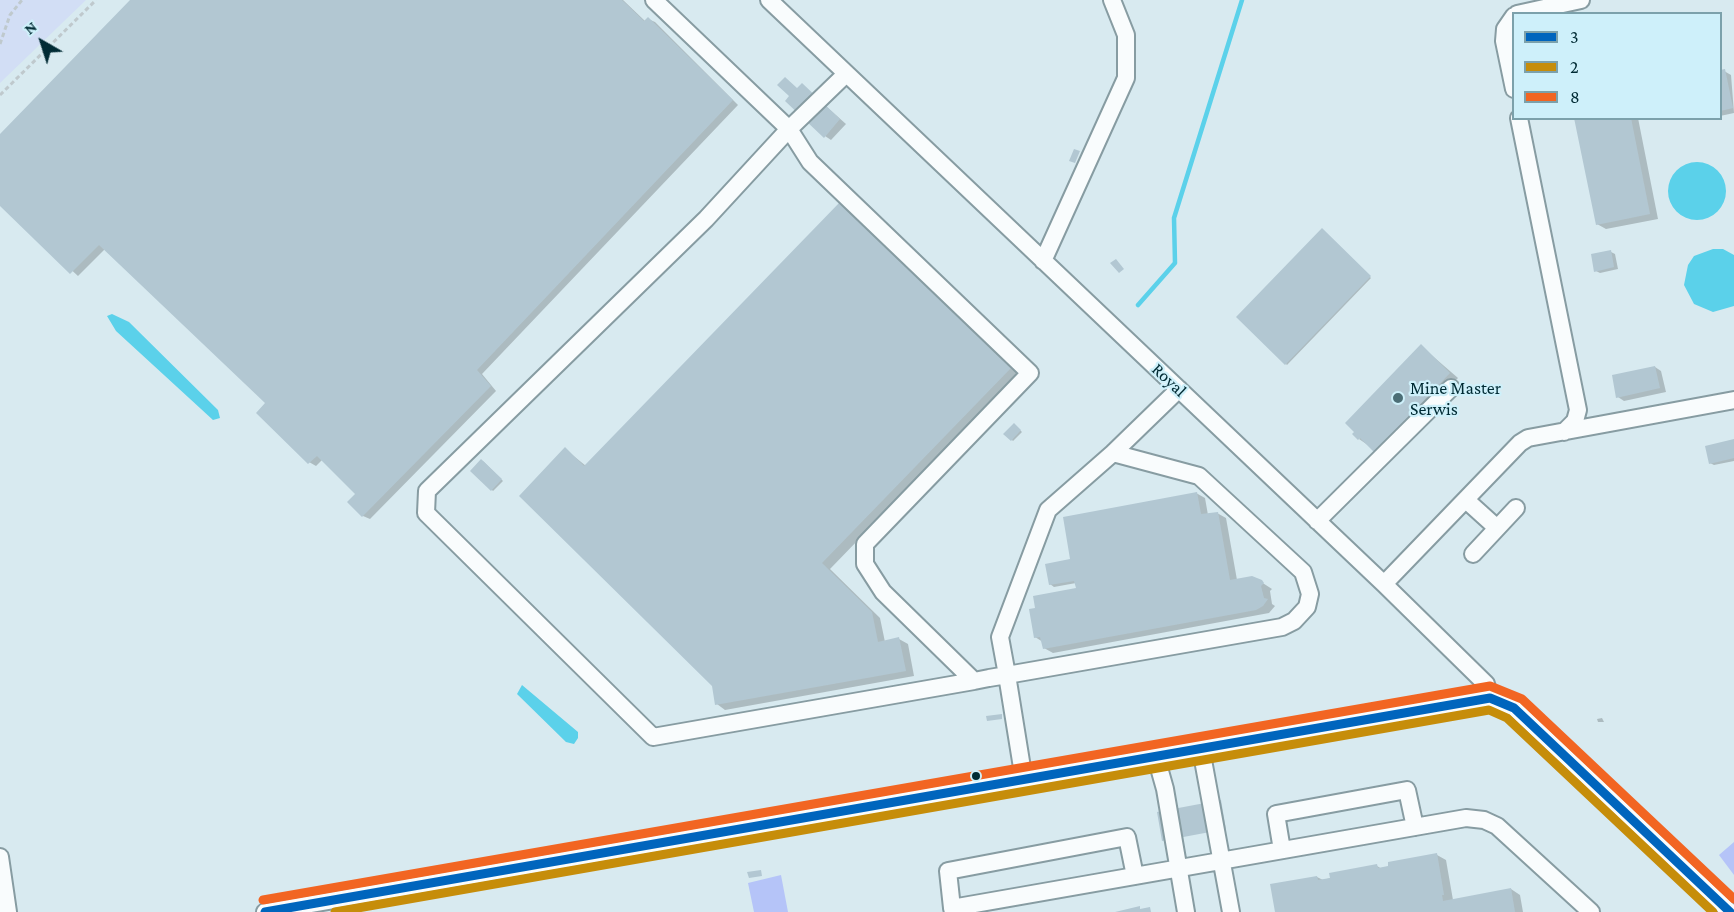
<!DOCTYPE html>
<html>
<head>
<meta charset="utf-8">
<style>
	body { margin:0 }
	#map { position:relative; width:1734px; height:912px; overflow:hidden; background:#d8eaf0; font-family:"Crimson Pro",serif }
	canvas { display:block }
	.legend { position:absolute; left:1512px; top:12px; width:210px; height:108px; box-sizing:border-box; background:#cef0fa; border:2px solid #7ca1ab; margin:0; padding:8px 10px; list-style:none; font-size:18px; color:#002b34 }
	.legend li { display:flex; align-items:center; gap:12px; height:30px }
	.legend b { width:30px; border:2px solid #7ca1ab }
	.north { position:absolute; left:12px; top:12px; width:60px; height:60px; -webkit-text-stroke:4px #cef0fa; paint-order:stroke; rotate:321deg; font-size:16px; font-weight:700; line-height:24px; text-align:center; color:#002b34 }
	.north::after { content:''; display:block; margin:auto; width:21px; height:27px; background:#002b34; clip-path:polygon(50% 0,100% 100%,50% 72%,0 100%) }
</style>
</head>
<body>
<div id="map">
<canvas width="1734" height="912"></canvas>
<ul class="legend">
<li><b style="height:8px;background:#0065bd"></b>3</li>
<li><b style="height:8px;background:#c68d0a"></b>2</li>
<li><b style="height:8px;background:#f26522"></b>8</li>
</ul>
<div class="north">N</div>
</div>
<script>
const ctx = document.querySelector('canvas').getContext('2d');
ctx.lineJoin = 'round';
function fill(path, color) {
  ctx.fillStyle = color;
  ctx.fill(path, 'evenodd');
}
function toPath(rows) {
  const path = new Path2D();
  for (const r of rows) {
    if (r.length === 3) {
      path.moveTo(r[0] + r[2], r[1]);
      path.arc(r[0], r[1], r[2], 0, 2 * Math.PI);
      continue;
    }
    path.moveTo(r[0], r[1]);
    for (let i = 2; i < r.length; i += 2) path.lineTo(r[i], r[i + 1]);
  }
  return path;
}
function stroke(path, color, width, dash) {
  ctx.strokeStyle = color;
  ctx.lineWidth = width;
  ctx.lineCap = dash ? 'butt' : 'round';
  ctx.setLineDash(dash || []);
  ctx.stroke(path);
}
function write(font, color, halo, rows, align = 'center') {
  ctx.font = font + ' "Crimson Pro",serif';
  ctx.lineWidth = 4.5;
  ctx.setLineDash([]);
  ctx.textBaseline = 'middle';
  ctx.strokeStyle = halo;
  ctx.fillStyle = color;
  for (const [text, x, y, turn = 0] of rows) {
    ctx.save();
    ctx.translate(x, y);
    ctx.rotate((+turn || 0) * Math.PI / 180);
    ctx.textAlign = isNaN(turn) ? turn : align;
    if (halo) ctx.strokeText(text, 0, 0);
    ctx.fillText(text, 0, 0);
    ctx.restore();
  }
}
fill(toPath([
	[0,0,86,0,0,83]
]), '#d2def5');
fill(toPath([
	[1734,842,1734,875,1719,855],
	[781,875,788,912,754,912,748,883]
]), '#b5c4f8');
fill(toPath([
	[1697,191,29],
	[1713,249,1723,249,1734,255,1734,306,1713,312,1694,304,1684,285,1688,265,1694,256],
	[112,314,129,322,218,410,220,418,213,420,116,331,107,316],
	[522,685,578,732,578,738,574,744,566,742,517,694]
]), '#5bd1ea');
fill(toPath([
	[132,0,623,0,645,21,648,19,655,22,738,105,482,374,496,391,370,519,363,516,357,494,323,459,316,466,309,462,267,403,105,249,78,276,0,204,0,136],
	[1724,71,1731,75,1734,113,1720,116,1720,72],
	[802,85,846,124,831,140,825,136,792,96],
	[1576,118,1638,118,1658,219,1606,229,1597,224],
	[849,209,1019,374,830,569,880,618,885,642,899,639,908,644,914,676,725,710,717,704,713,685,565,449,586,466],
	[1323,231,1371,278,1287,365,1286,364],
	[1611,252,1615,254,1618,269,1600,273,1596,271],
	[1421,346,1458,378,1384,456,1359,439],
	[1655,367,1661,371,1666,392,1624,401,1618,397],
	[1015,425,1022,432,1013,441,1012,440],
	[1734,441,1734,461,1714,465,1710,463],
	[483,461,503,481,493,491,492,490],
	[1196,493,1205,498,1208,515,1217,513,1226,518,1237,580,1255,578,1272,589,1270,591,1272,604,1275,606,1269,613,1053,653,1044,648,1043,642,1035,637,1078,589,1076,583,1054,587,1050,584,1070,561],
	[1602,718,1604,722,1598,722,1597,719],
	[1437,855,1446,860,1453,900,1511,889,1520,895,1523,912,1278,912,1317,877,1323,880,1377,866,1382,869]
]), '#0003');
stroke(toPath([
	[1138,305,1175,263,1174,218,1242,0]
]), '#5bd1ea', 4.5);
fill(toPath([
	[130,0,622,0,644,21,648,17,733,100,477,370,491,386,362,517,347,502,355,494,317,456,308,464,256,413,265,403,99,245,70,274,0,206,0,134],
	[1725,69,1733,108,1720,111,1720,70],
	[785,77,797,88,802,83,840,119,824,138,785,101,789,96,777,85],
	[1574,118,1631,118,1650,214,1596,225],
	[1074,149,1080,151,1075,163,1069,161],
	[840,202,1011,368,822,563,872,612,878,642,899,637,906,671,715,705,712,686,519,496,565,447,584,466],
	[1322,228,1371,276,1285,365,1236,317],
	[1611,250,1614,267,1594,272,1591,254],
	[1116,259,1124,269,1119,273,1110,263],
	[1421,344,1450,373,1374,452,1360,438,1358,440,1352,434,1354,432,1345,423],
	[1655,366,1660,388,1616,398,1612,375],
	[1014,423,1021,430,1011,441,1003,434],
	[1734,439,1734,458,1709,464,1705,446],
	[481,459,502,479,491,491,470,471],
	[1197,492,1201,514,1218,512,1230,580,1252,576,1262,580,1264,583,1261,586,1264,598,1268,599,1263,606,1256,610,1043,649,1040,637,1034,638,1029,609,1035,608,1033,596,1076,588,1074,581,1049,585,1045,564,1070,559,1063,517],
	[1002,714,1002,719,987,721,986,716],
	[1221,800,1226,829,1162,841,1157,812],
	[1437,853,1444,895,1442,895,1443,901,1511,888,1515,912,1275,912,1270,884,1317,876,1318,880,1330,878,1329,873,1377,864,1378,868,1388,866,1388,862],
	[761,870,762,876,749,878,747,872],
	[1140,906,1140,909,1150,907,1151,912,1115,912]
]), '#b2c7d2');
const minor = toPath([
	[654,0,789,129,846,74],
	[769,0,1384,584,1486,684,1490,698],
	[1517,14,1581,0],
	[1514,16,1505,29,1504,41,1514,89],
	[1519,118,1578,410,1575,421,1564,432],
	[1043,261,1126,78,1126,35,1112,0],
	[1113,453,1179,389],
	[1466,500,1497,528],
	[1317,521,1451,388],
	[1473,554,1516,508],
	[1384,584,1520,443,1528,438,1734,400],
	[974,681,883,592,865,564,865,544,1030,373,810,162,789,129,706,219,427,491,426,513,653,737,974,681,989,678,1007,675,1282,627,1294,621,1307,607,1310,594,1303,572,1199,476,1113,453,1048,510,1000,637,1007,675,1024,780],
	[1201,749,1231,912],
	[1156,757,1165,789,1186,912],
	[1282,850,1276,814,1407,790,1415,827],
	[0,857,8,912],
	[952,908,948,871,1127,837,1135,876],
	[265,912,1490,698,1514,708,1730,912],
	[953,912,952,908,1466,818,1484,820,1497,826,1591,912]
]);
stroke(minor, '#879ca2', 20);
stroke(toPath([
	[0,44,10,15,22,0],
	[0,95,96,0]
]), '#bfc9cd', 3, [4.5, 3]);
stroke(minor, '#f9fcfd', 16);
stroke(toPath([
	[265,912,1490,698,1514,708,1730,912]
]), '#0065bd', 9);
stroke(toPath([
	[335,912,1489,710,1507,718,1713,912]
]), '#c68d0a', 9);
stroke(toPath([
	[263,900,1490,686,1522,699,1734,899]
]), '#f26522', 9);
for (const [x, y, r, color] of [
	[1398,398,6,"#4c6e76"],
	[976,776,5,"#002b34"]
]) {
  const dot = new Path2D();
  dot.arc(x, y, r, 0, 2 * Math.PI);
  ctx.fillStyle = color;
  ctx.fill(dot);
  stroke(dot, '#cef0fa', 2);
}
write('18px', '#002b34', '#cef0fa', [
	["Royal",1169,380,43]
]);
write('18px', '#002b34', '#cef0fa', [
	["Mine Master",1410,388],
	["Serwis",1410,409]
], 'left');
</script>
</body>
</html>
